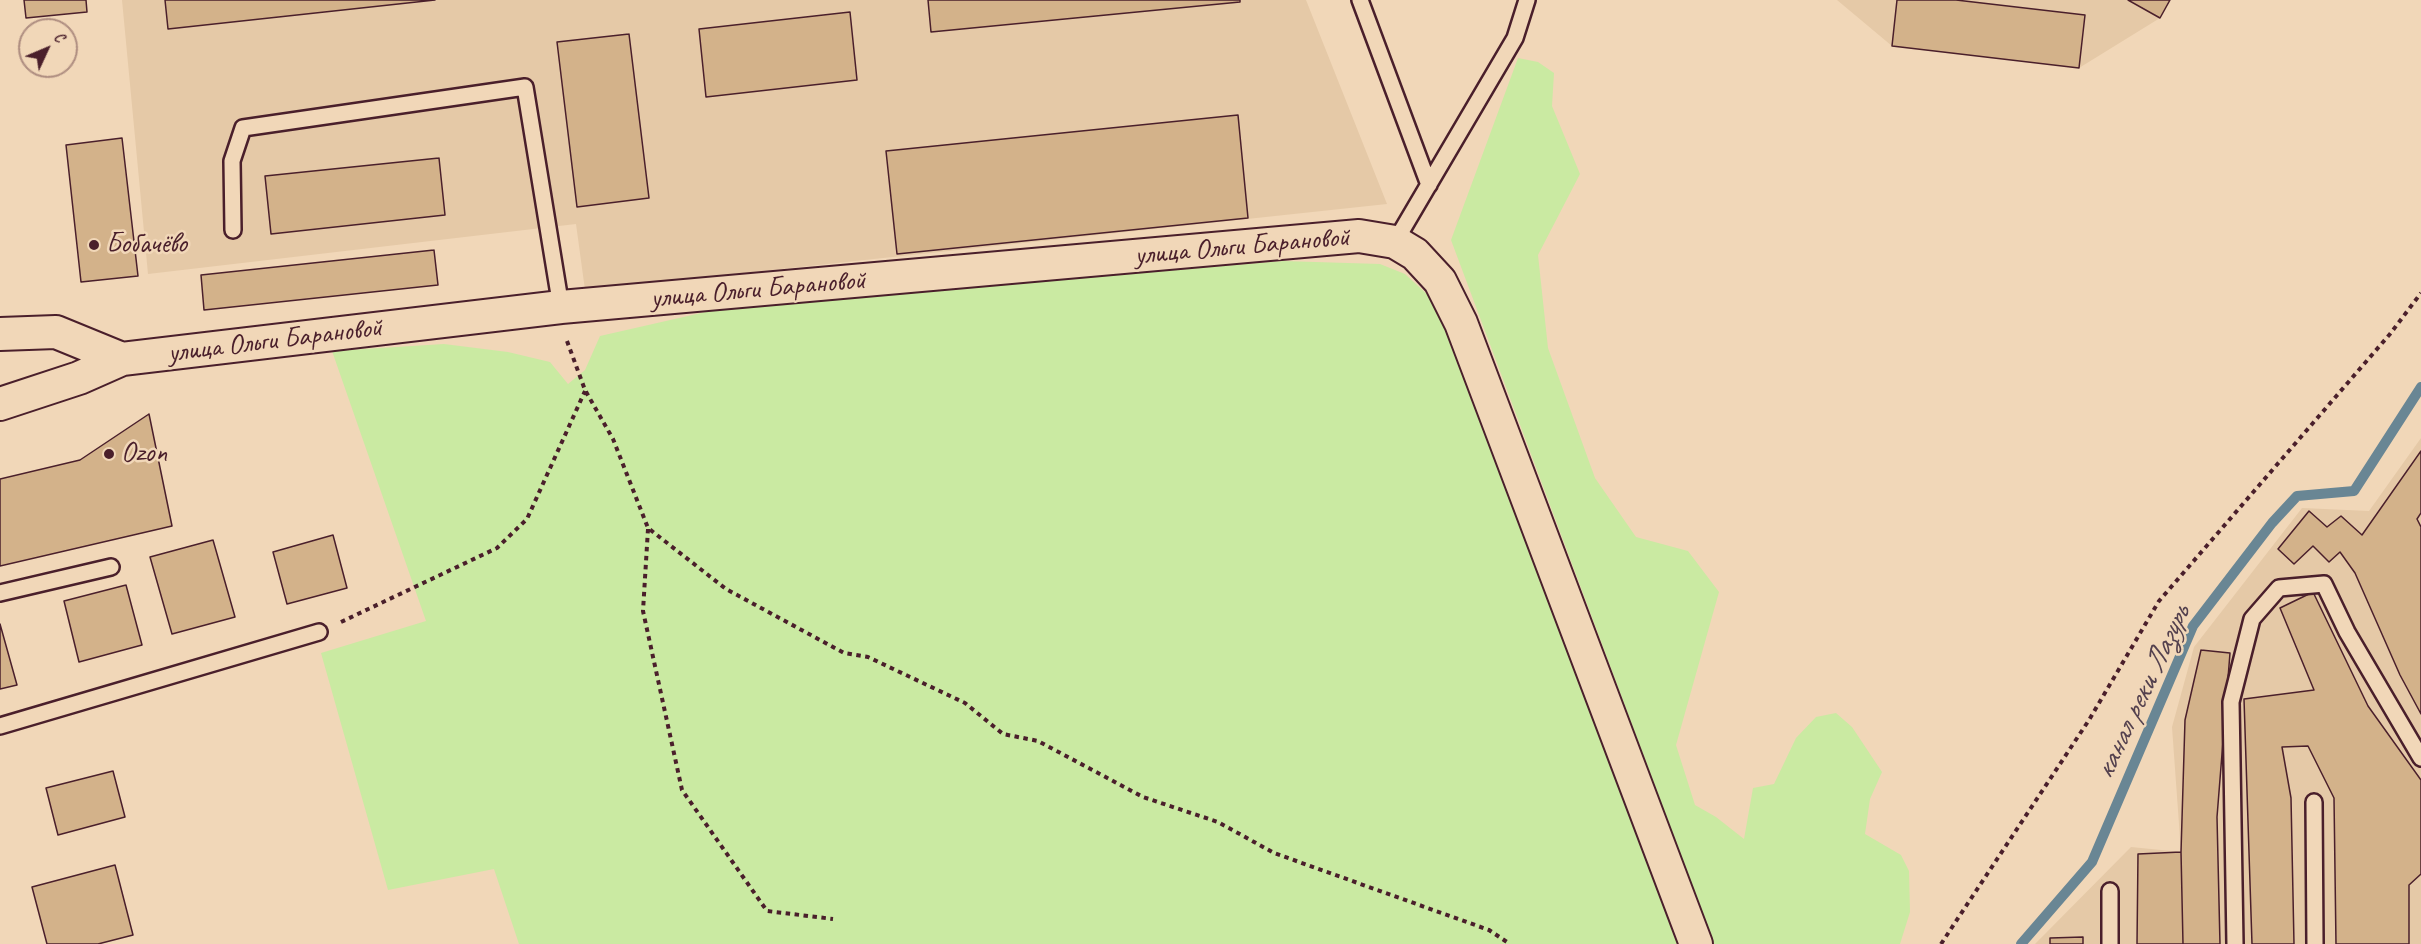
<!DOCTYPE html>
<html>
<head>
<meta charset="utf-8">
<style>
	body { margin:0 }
	#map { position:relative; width:2421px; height:944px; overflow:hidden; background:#f1d7b8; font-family:Caveat,sans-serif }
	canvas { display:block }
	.north { position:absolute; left:18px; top:18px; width:60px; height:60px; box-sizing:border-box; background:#f1d7b8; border:2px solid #ae8d80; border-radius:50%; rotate:46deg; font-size:16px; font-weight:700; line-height:24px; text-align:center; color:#4a1f2b }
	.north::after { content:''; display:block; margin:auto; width:21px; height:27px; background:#4a1f2b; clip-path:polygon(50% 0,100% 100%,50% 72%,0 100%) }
</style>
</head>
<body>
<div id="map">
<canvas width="2421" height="944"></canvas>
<div class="north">С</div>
</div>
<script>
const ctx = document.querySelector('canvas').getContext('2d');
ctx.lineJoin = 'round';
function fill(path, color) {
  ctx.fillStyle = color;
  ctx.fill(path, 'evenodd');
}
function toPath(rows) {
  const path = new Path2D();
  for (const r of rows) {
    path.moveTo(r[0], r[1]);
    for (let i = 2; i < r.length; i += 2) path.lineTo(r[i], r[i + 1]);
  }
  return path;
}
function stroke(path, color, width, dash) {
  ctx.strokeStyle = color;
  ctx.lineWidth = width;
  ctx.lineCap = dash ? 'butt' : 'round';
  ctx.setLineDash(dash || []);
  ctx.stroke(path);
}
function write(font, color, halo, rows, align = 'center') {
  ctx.font = font + ' Caveat,sans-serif';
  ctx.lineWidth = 5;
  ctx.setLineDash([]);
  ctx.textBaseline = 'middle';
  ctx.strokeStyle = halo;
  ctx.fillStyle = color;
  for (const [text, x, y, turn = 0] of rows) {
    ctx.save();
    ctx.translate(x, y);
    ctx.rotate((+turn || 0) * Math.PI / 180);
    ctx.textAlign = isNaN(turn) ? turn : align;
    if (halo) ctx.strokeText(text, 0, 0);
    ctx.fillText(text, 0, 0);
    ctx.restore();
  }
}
fill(toPath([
	[122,0,1306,0,1387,204,585,290,576,224,148,274],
	[1837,0,2170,0,2160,18,2079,68,1892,46],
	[2421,438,2421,944,2035,944,2131,847,2181,852,2172,727,2194,647,2302,508,2369,511]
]), '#e5c9a7');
fill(toPath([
	[1518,58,1538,62,1554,73,1552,106,1580,174,1538,255,1548,348,1595,478,1636,537,1688,551,1719,592,1676,745,1695,805,1716,817,1744,839,1753,788,1774,784,1796,738,1816,717,1836,713,1852,727,1882,772,1870,799,1865,834,1901,855,1909,871,1910,912,1900,944,1714,944,1451,240],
	[1283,261,1380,264,1405,274,1440,306,1677,944,519,944,494,869,388,890,321,653,426,621,332,351,444,344,508,352,550,362,568,384,585,370,600,336,723,308]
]), '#caeaa2');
stroke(toPath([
	[2021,944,2092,862,2193,626,2272,523,2297,496,2354,491,2421,387]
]), '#698694', 10);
const building = toPath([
	[24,0,86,0,87,12,26,18,24,0],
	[165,0,435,0,168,29,165,0],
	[928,0,1240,0,1240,2,931,32,928,0],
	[1897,0,1956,0,2085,15,2079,68,1892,46,1897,0],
	[2128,0,2170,0,2160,18,2128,0],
	[850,12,857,80,706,97,699,29,850,12],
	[629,34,649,198,577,207,557,42,629,34],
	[1238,115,1248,218,897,254,886,151,1238,115],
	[122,138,138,276,81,282,66,145,122,138],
	[439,158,445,215,271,234,265,176,439,158],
	[434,250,438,285,204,310,201,275,434,250],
	[149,414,172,526,0,566,0,479,80,460,149,414],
	[2421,451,2421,513,2417,519,2421,527,2421,714,2400,675,2355,573,2340,552,2329,562,2313,546,2294,564,2278,549,2309,511,2327,527,2341,516,2362,535,2421,451],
	[333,535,347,588,287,604,273,552,333,535],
	[213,540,235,617,172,634,150,557,213,540],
	[126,585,142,645,79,662,64,601,126,585],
	[2313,592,2368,706,2421,780,2421,874,2409,885,2409,944,2336,944,2334,798,2308,746,2282,747,2291,798,2294,944,2252,944,2244,699,2314,690,2280,608,2313,592],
	[0,624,17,685,0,689,0,624],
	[2201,650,2230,653,2217,817,2220,944,2183,944,2181,852,2185,720,2201,650],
	[113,771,125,817,58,835,46,788,113,771],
	[2181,852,2183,944,2137,944,2138,854,2181,852],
	[115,865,133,935,98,944,47,944,32,887,115,865],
	[2083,937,2083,944,2050,944,2050,938,2083,937]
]);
fill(building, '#d3b28a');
stroke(building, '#4a1f2b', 1.5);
const lane = toPath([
	[1360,0,1429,185],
	[233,230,232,161,243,128,525,87,561,307],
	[1395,242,1515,38,1527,0],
	[0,593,111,567],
	[0,726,319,632],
	[2314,802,2315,944],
	[2110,944,2110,891],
	[2235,944,2231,702,2252,619,2279,588,2324,584,2347,632,2421,758]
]);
const street = toPath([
	[0,334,56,332,122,359],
	[0,404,79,378,122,359,561,307,1359,236,1395,242,1415,254,1440,281,1461,323,1696,944]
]);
stroke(lane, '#4a1f2b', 20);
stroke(street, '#4a1f2b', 36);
stroke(toPath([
	[567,341,585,390,613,439,648,528,726,589,844,653,868,657,965,703,1003,734,1038,741,1143,797,1218,822,1274,853,1489,930,1510,944],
	[648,529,643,611,682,790,767,911,833,919],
	[341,622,497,548,527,519,585,391],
	[1941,944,2089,720,2159,601,2390,334,2421,293]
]), '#4a1f2b', 4, [4.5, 4.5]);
stroke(lane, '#f1d7b8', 15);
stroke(street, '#f1d7b8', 32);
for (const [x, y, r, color] of [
	[94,245,6,"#4a1f2b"],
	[109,454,6,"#4a1f2b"]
]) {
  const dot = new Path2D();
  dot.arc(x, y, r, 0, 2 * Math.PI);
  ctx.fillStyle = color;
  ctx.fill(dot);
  stroke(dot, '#f1d7b8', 2);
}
write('28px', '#4a1f2b', '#f1d7b8', [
	["Бобачёво",106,245],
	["Ozon",121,454]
], 'left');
write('28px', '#4a1f2b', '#f1d7b8', [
	["улица Ольги Барановой",1242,247,-5],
	["улица Ольги Барановой",758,290,-5],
	["улица Ольги Барановой",275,341,-7]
]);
write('italic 30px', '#54414e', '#f1d7b8', [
	["канал реки Лазурь",2143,693,-65]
]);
</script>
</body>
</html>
